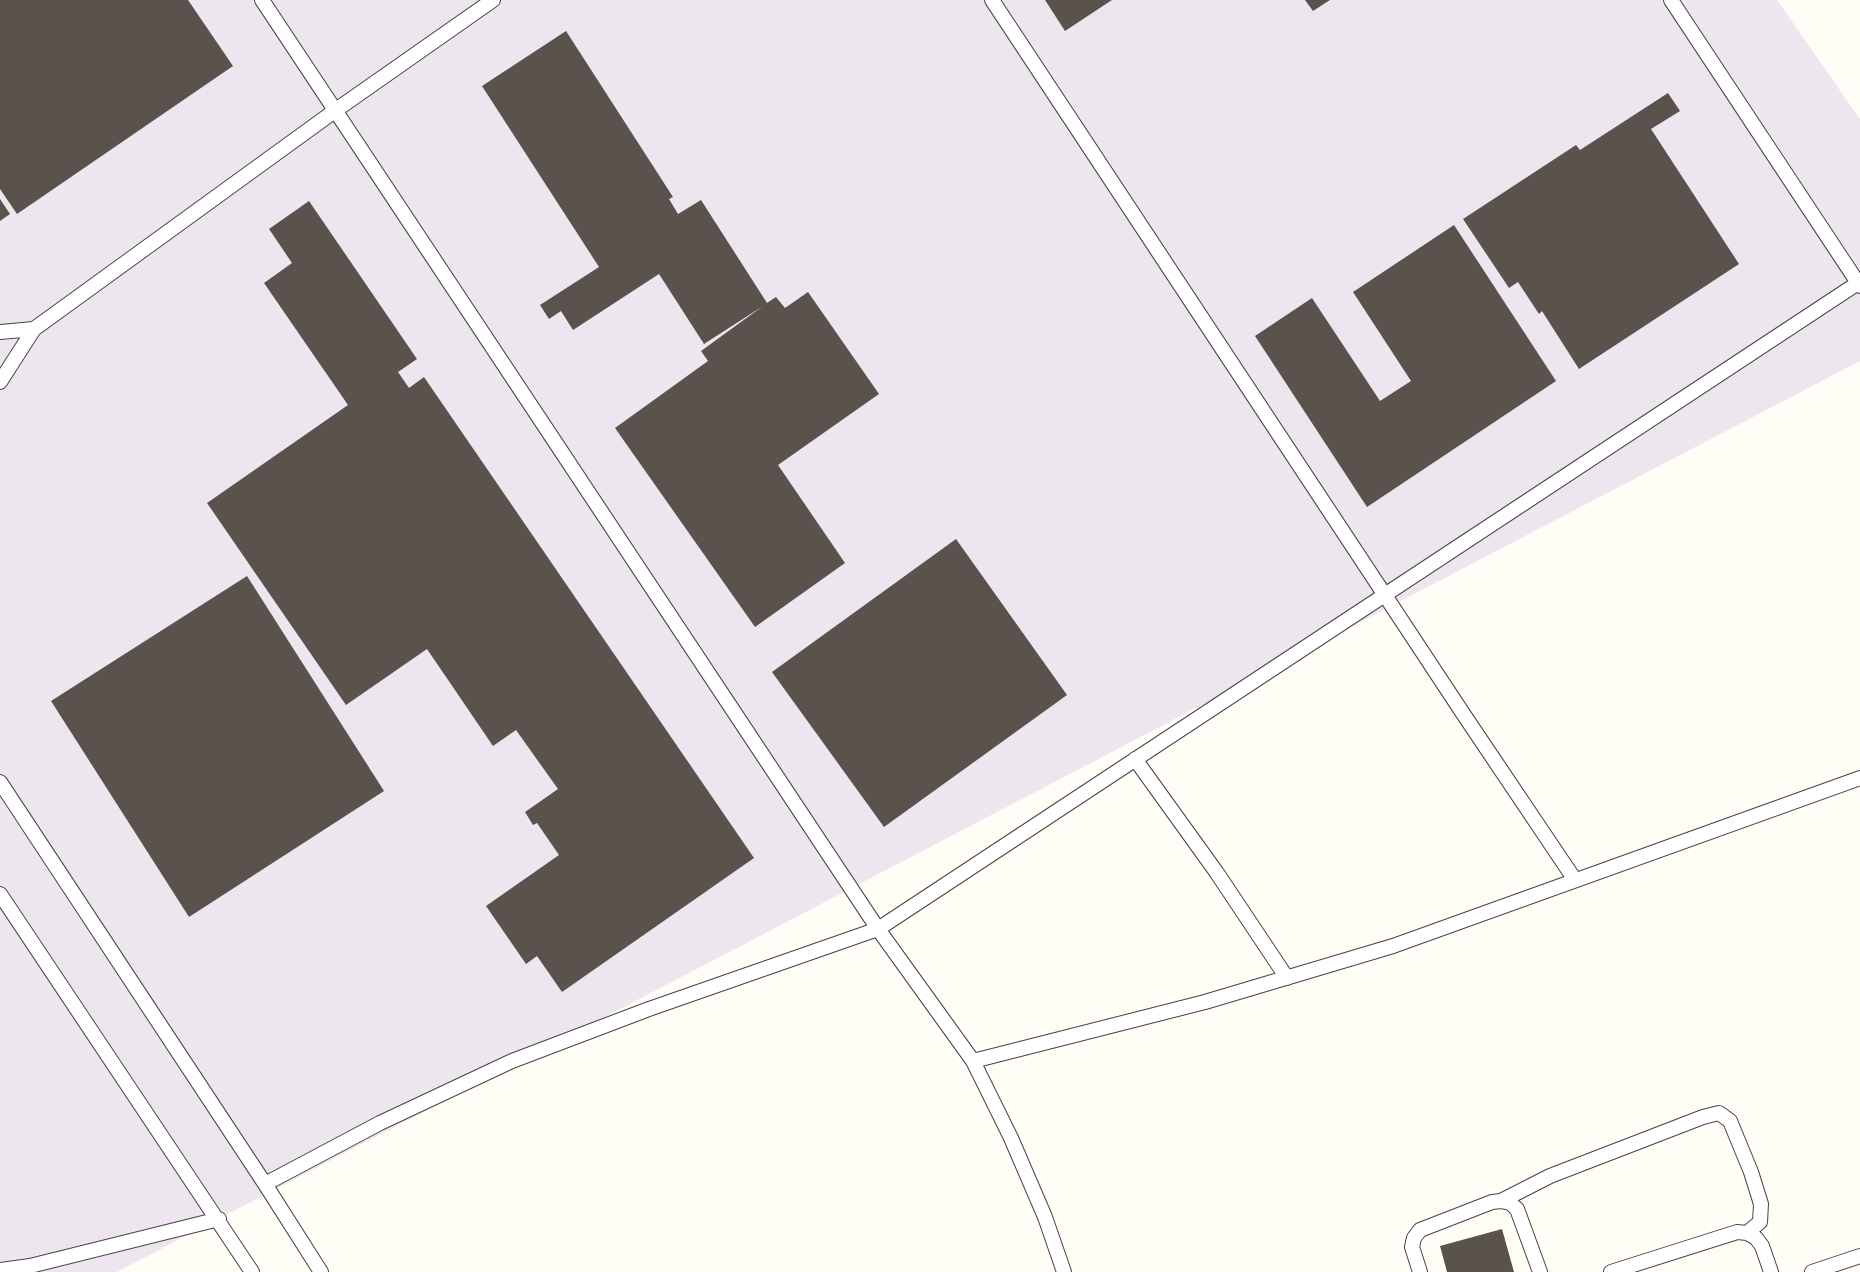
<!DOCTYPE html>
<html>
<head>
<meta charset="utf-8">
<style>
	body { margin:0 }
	canvas { display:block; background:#fffdf5 }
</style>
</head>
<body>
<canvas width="1860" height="1272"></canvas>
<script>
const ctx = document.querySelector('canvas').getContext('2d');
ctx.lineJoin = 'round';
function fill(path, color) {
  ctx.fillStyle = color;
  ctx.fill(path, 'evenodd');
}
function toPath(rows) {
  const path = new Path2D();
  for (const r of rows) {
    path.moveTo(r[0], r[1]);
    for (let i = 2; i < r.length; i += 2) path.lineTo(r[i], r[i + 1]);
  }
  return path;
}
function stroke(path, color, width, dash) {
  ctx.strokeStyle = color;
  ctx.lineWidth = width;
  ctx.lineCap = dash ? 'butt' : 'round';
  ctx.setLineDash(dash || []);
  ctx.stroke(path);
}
fill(toPath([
	[0,0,1777,0,1860,119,1860,361,117,1272,0,1272]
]), '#eee6ef');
fill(toPath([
	[0,0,188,0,233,66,17,214,0,189],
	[1045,0,1112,0,1065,31],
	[1305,0,1330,0,1313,11],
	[566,31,673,197,669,199,678,214,701,200,767,303,776,297,785,308,808,292,879,394,778,465,845,563,755,627,615,428,708,361,701,351,763,306,704,344,659,274,573,330,561,311,549,319,540,305,599,267,482,86],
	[1668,93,1680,111,1651,129,1739,264,1579,369,1542,311,1539,314,1518,282,1509,288,1463,219,1576,145,1580,150],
	[0,199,10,214,0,221],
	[309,201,417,359,398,372,409,388,424,377,754,858,562,992,537,956,526,964,486,906,559,855,537,823,533,825,525,812,558,789,516,730,493,746,427,649,346,705,207,503,348,405,264,283,292,263,269,229],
	[1454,225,1556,381,1367,507,1255,336,1312,298,1380,401,1411,381,1353,292],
	[956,539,1067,695,884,827,772,672],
	[247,576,384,791,189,917,51,701],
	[1502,1229,1514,1272,1447,1272,1440,1246]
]), '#5a524d');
const service = toPath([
	[262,0,878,929,973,1061,1011,1138,1045,1217,1064,1272],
	[992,0,1464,715,1575,880],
	[1671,0,1860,286],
	[0,332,34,329],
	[0,382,34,329,336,110,493,0],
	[1135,759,1217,873,1287,978],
	[0,782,265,1184,321,1272],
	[0,894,252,1272],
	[973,1061,1205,1002,1393,946,1860,778],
	[265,1184,380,1123,512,1061,649,1009,878,929,1858,283],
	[1501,1201,1550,1176,1703,1117,1719,1113,1730,1121,1751,1172,1761,1204,1760,1222,1747,1233],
	[0,1270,30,1266,219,1219],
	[1420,1272,1412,1247,1414,1238,1420,1230,1492,1202,1501,1201,1510,1203,1517,1209,1540,1272],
	[1611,1272,1737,1232,1747,1233,1756,1238,1762,1246,1771,1272],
	[1812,1272,1860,1256]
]);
stroke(service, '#444', 16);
stroke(service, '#fff', 14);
</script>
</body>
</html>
